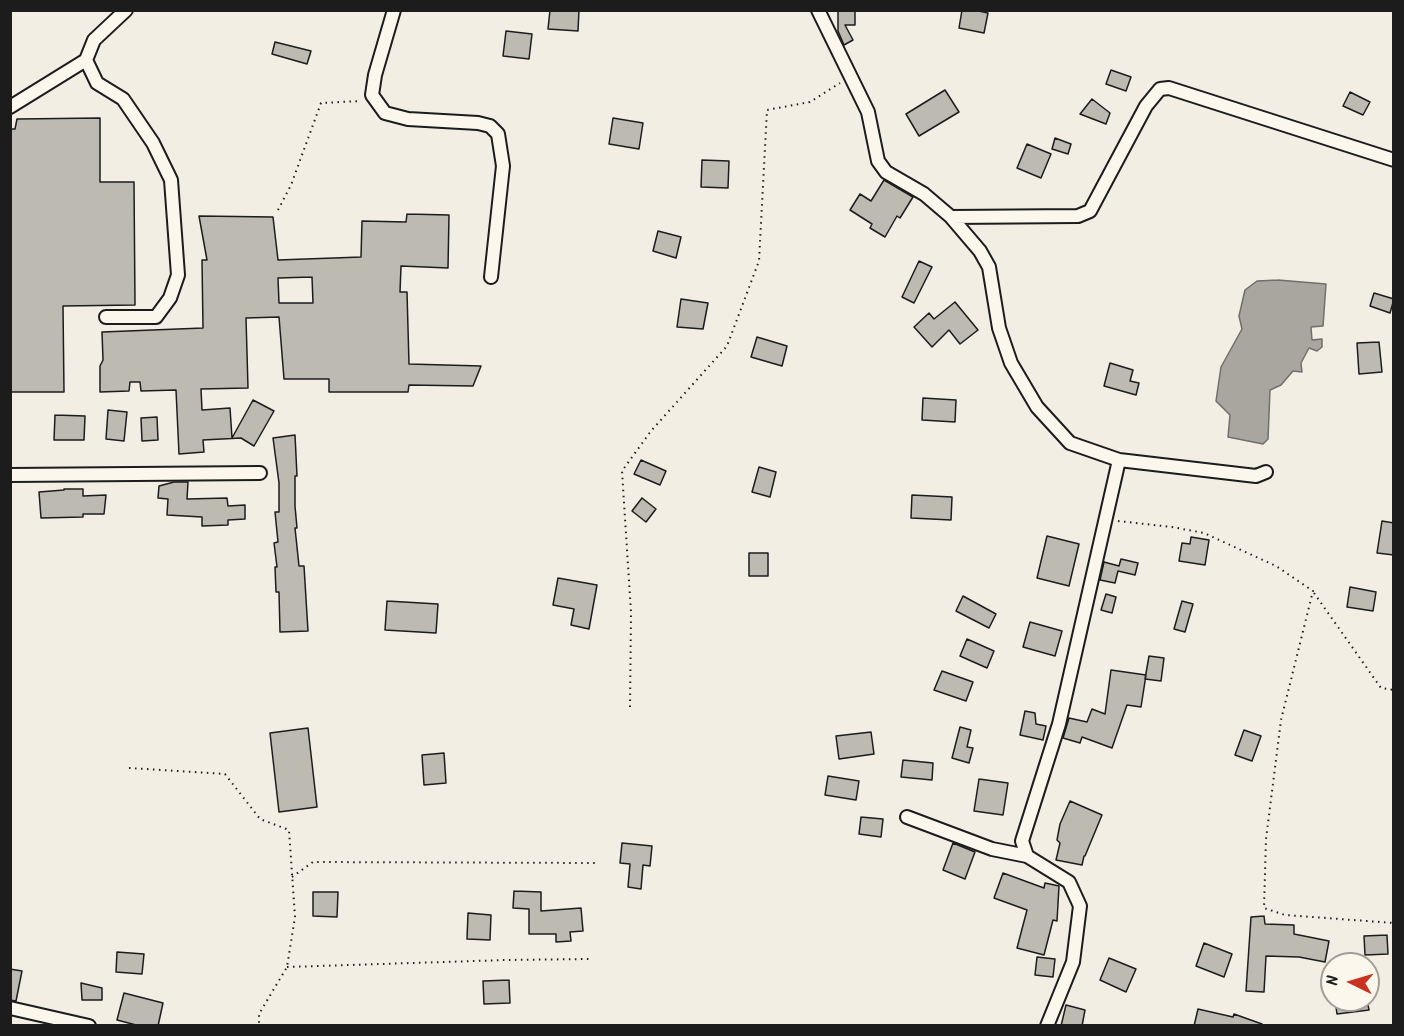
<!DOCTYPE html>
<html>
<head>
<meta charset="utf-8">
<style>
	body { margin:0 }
	#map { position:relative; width:1404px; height:1036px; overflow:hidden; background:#f2eee4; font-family:Kalam,sans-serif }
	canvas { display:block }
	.frame { position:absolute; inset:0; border:12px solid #1c1c1c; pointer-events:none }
	.north { position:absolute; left:1320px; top:952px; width:60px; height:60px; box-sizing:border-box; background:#fbf7ec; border:2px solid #a29f99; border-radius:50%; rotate:275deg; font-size:16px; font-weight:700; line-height:24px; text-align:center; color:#1c1c1c }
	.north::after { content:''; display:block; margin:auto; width:21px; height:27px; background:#c8321e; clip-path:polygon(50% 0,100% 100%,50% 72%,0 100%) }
</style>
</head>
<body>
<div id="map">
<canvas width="1404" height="1036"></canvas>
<div class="frame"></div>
<div class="north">N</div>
</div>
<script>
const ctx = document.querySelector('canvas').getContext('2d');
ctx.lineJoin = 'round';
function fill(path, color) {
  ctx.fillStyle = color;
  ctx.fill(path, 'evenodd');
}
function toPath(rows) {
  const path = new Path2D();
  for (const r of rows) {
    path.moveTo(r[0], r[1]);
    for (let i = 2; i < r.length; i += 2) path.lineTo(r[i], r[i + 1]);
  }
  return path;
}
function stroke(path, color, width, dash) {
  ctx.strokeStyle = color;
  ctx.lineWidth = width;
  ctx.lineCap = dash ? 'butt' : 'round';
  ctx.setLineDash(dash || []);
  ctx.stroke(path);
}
const water = toPath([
	[1278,280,1326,284,1323,326,1311,327,1312,340,1322,339,1322,347,1317,351,1309,348,1301,363,1302,372,1293,371,1281,385,1270,390,1268,439,1263,444,1228,437,1230,415,1216,401,1221,367,1242,329,1239,316,1245,290,1257,281,1278,280]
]);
fill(water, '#a9a6a0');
stroke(water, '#716f6b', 1.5);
const building = toPath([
	[550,10,579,10,578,31,548,29,550,10],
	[838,10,855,10,855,25,845,25,853,40,844,45,838,31,838,10],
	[962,10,974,10,988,13,984,33,959,28,962,10],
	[506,31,532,34,529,59,503,56,506,31],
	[275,42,311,51,307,64,272,54,275,42],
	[1111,70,1131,77,1126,91,1106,84,1111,70],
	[945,90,959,112,919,136,906,114,945,90],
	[1350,92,1370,102,1363,115,1343,106,1350,92],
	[1092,99,1110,113,1106,124,1080,114,1092,99],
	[100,118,100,182,134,182,135,305,63,306,64,392,10,392,10,129,15,129,17,119,100,118],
	[613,118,643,123,639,149,609,144,613,118],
	[1055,138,1071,144,1068,154,1052,149,1055,138],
	[1027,144,1051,154,1041,178,1017,168,1027,144],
	[702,160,729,161,728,188,701,187,702,160],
	[884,180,913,197,900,218,897,216,885,237,870,228,872,224,850,210,860,194,871,201,884,180],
	[407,214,449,215,448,268,401,266,400,292,407,292,409,364,481,366,473,386,409,385,408,392,329,392,329,379,284,379,279,317,246,318,248,388,201,389,202,410,230,408,232,438,253,400,274,411,254,446,241,438,203,440,204,452,179,454,176,390,141,391,140,382,130,382,129,391,100,392,100,366,103,360,102,332,203,328,202,260,207,260,199,216,273,217,278,260,361,257,362,221,406,222,407,214],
	[312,277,313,303,279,303,278,278,312,277],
	[658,231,681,237,676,258,653,251,658,231],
	[919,261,932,267,914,303,902,297,919,261],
	[1374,293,1394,299,1390,313,1370,306,1374,293],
	[681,299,708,303,703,329,677,327,681,299],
	[955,302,978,330,960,344,949,330,932,347,914,327,929,313,934,319,955,302],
	[757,337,787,346,782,366,751,357,757,337],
	[1379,342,1382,372,1359,374,1357,343,1379,342],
	[1110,363,1133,370,1130,381,1139,383,1136,395,1104,386,1110,363],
	[923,398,956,400,955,422,922,420,923,398],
	[108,410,127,412,124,441,106,439,108,410],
	[55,415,85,416,84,440,54,440,55,415],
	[157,417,158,440,142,441,141,418,157,417],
	[295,435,297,476,295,476,295,506,297,528,295,528,299,566,304,566,308,631,280,632,279,592,276,592,275,567,277,567,274,543,278,542,275,512,279,512,279,483,273,438,295,435],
	[641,460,666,471,660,485,634,474,641,460],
	[759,467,776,472,770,497,752,492,759,467],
	[174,482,188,482,187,499,227,498,228,506,245,505,245,519,228,520,228,525,202,526,202,517,167,515,168,499,158,498,159,486,174,482],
	[64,489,83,489,83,496,106,495,104,514,83,514,83,517,41,518,39,492,64,490,64,489],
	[912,495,952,497,951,520,911,518,912,495],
	[642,498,656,509,646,522,632,511,642,498],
	[1382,521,1394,523,1394,555,1377,553,1382,521],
	[1047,536,1079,544,1069,586,1037,578,1047,536],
	[1191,537,1209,540,1205,565,1179,561,1182,543,1190,544,1191,537],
	[749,553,768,553,768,576,749,576,749,553],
	[1121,559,1138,563,1135,575,1118,571,1115,583,1100,580,1104,562,1119,566,1121,559],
	[558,578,597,585,589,629,571,625,574,609,553,605,558,578],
	[1350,587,1376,592,1373,611,1347,607,1350,587],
	[1106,594,1116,597,1112,613,1101,610,1106,594],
	[963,596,996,614,989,628,956,611,963,596],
	[387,601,438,604,436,633,385,630,387,601],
	[1182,601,1193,604,1185,632,1174,629,1182,601],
	[1030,622,1062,631,1055,656,1023,647,1030,622],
	[967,639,994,651,987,668,960,656,967,639],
	[1149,656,1164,658,1161,681,1145,679,1149,656],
	[1111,670,1146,675,1141,707,1127,705,1112,748,1082,737,1080,743,1063,738,1069,718,1087,722,1092,709,1105,714,1111,670],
	[942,671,973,682,966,701,934,690,942,671],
	[1025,711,1035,713,1036,724,1046,726,1043,740,1020,735,1025,711],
	[960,727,971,730,967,747,973,748,969,763,952,758,960,727],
	[308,728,317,807,279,812,270,733,308,728],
	[1244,730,1261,736,1252,761,1235,755,1244,730],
	[871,732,874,754,839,759,836,736,871,732],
	[444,753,446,783,424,785,422,755,444,753],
	[903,760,933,763,932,780,901,777,903,760],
	[828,776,859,781,856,800,825,795,828,776],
	[979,779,1008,783,1003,815,974,811,979,779],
	[1070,801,1102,815,1085,856,1084,856,1082,865,1056,860,1060,843,1057,840,1060,824,1070,801],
	[861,817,883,819,881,837,859,834,861,817],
	[622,843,652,846,650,866,643,865,641,889,628,887,630,864,620,863,622,843],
	[953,843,975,852,965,879,943,870,953,843],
	[1003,873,1044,888,1045,883,1059,886,1057,921,1053,920,1044,955,1017,948,1027,910,994,898,1003,873],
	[514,891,541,892,541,911,581,908,583,931,570,932,571,941,556,942,556,934,529,934,529,909,513,908,514,891],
	[313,892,338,892,337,917,313,916,313,892],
	[468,913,491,915,490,940,467,939,468,913],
	[1264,916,1265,924,1294,925,1294,934,1329,941,1325,962,1299,957,1266,956,1264,992,1246,991,1251,917,1264,916],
	[1387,935,1388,954,1365,955,1364,936,1387,935],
	[1204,943,1232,954,1224,977,1196,966,1204,943],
	[117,952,144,954,142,974,116,972,117,952],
	[1037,957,1055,959,1053,977,1035,975,1037,957],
	[1109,958,1136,969,1126,992,1100,980,1109,958],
	[10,969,22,971,16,1001,10,1000,10,969],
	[509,980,510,1003,484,1004,483,981,509,980],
	[81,983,102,988,102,1000,82,1000,81,983],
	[124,993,163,1003,158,1026,140,1026,117,1020,124,993],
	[1335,1000,1367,1000,1369,1010,1337,1014,1335,1000],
	[1066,1005,1085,1010,1082,1026,1061,1026,1066,1005],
	[1198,1009,1233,1017,1234,1014,1262,1024,1261,1026,1194,1026,1198,1009]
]);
fill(building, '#bdbab1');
stroke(building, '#1c1c1c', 1.5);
const minor = toPath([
	[394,10,375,75,372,95,385,113,408,119,478,123,490,126,498,134,503,166,491,277],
	[818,10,868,112,878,161,886,172,924,194,951,217,980,251,989,267,999,328,1011,363,1037,407,1070,443,1119,460,1256,476,1266,472],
	[10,107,86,60],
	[951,217,1078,216,1090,211,1146,106,1160,89,1169,88,1394,160],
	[106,317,156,317,170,298,178,275,171,180,153,143,123,99,97,83,86,60,94,40,126,10],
	[10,475,260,473],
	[907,817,992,849,1027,856],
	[10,1008,89,1026],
	[1047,1026,1073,962,1080,906,1069,882,1027,856,1022,841,1059,724,1119,460]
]);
stroke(minor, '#1c1c1c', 16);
stroke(toPath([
	[278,210,291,185,321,103,360,101],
	[1118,521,1172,527,1204,533,1276,566,1313,591,1281,720,1266,839,1264,908,1285,915,1394,923],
	[1314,593,1381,688,1394,690],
	[630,707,631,612,622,471,651,431,727,346,759,261,767,110,810,102,840,83],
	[129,768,225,774,260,819,289,830,295,917,287,967,259,1014,259,1026],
	[292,877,313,862,597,863],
	[287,967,506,960,589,959]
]), '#1c1c1c', 2, [1.5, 4.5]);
stroke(minor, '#fbf7ec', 12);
</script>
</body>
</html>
